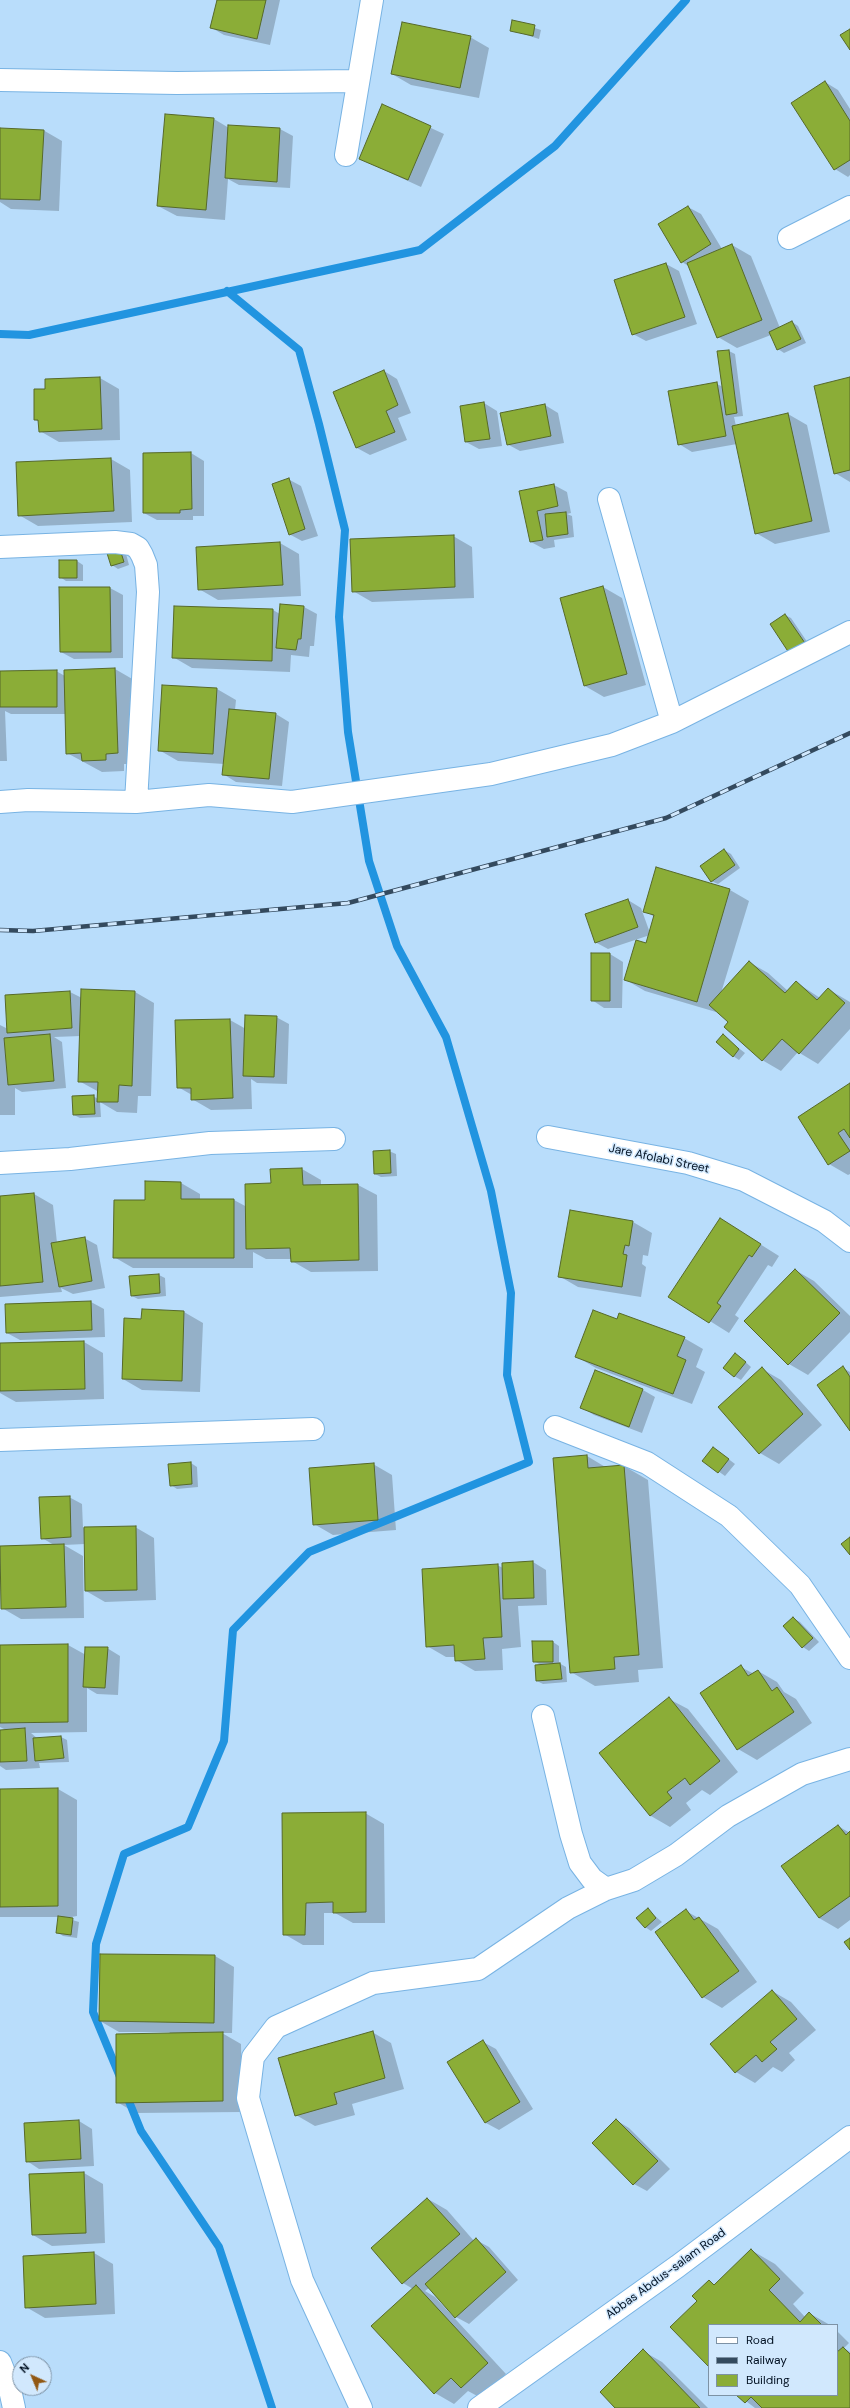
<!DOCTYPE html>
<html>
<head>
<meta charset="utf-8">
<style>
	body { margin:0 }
	#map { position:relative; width:850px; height:2408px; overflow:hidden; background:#b9ddfb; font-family:"DM Sans",sans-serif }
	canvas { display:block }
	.legend { position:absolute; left:708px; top:2324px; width:130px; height:72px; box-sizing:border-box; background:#d1e8fd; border:1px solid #7d92a5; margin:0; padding:5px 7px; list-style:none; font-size:12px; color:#001021 }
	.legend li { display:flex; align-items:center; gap:8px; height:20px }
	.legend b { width:20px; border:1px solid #7d92a5 }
	.north { position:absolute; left:12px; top:2356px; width:40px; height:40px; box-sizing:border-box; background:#d1e8fd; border:1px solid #7d92a5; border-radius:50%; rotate:316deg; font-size:11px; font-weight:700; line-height:16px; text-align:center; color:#001021 }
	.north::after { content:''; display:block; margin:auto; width:14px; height:18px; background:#915814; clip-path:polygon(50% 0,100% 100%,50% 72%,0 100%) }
</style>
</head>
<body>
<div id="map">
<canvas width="850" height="2408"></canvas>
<ul class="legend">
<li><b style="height:5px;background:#fff"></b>Road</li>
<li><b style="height:5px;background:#344a5e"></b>Railway</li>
<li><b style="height:11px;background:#8bad37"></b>Building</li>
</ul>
<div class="north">N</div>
</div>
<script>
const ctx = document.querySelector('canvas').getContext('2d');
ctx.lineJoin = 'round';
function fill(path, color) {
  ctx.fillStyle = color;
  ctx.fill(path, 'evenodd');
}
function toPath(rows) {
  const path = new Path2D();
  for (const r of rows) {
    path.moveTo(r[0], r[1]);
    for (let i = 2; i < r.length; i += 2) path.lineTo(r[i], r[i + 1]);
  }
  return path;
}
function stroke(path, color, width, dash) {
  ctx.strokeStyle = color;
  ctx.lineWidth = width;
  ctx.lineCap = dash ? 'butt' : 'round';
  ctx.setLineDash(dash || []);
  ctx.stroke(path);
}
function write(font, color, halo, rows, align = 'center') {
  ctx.font = font + ' "DM Sans",sans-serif';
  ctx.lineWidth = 3;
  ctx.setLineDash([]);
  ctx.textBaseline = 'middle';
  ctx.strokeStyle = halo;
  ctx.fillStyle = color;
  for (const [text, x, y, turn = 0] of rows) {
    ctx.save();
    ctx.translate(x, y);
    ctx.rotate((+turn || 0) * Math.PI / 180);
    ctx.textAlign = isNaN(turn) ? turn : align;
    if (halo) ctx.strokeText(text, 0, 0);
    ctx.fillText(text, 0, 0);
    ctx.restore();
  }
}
fill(toPath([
	[218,0,280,0,270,45,224,35,212,28],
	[513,21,541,30,539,39,511,30],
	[470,37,489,48,479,98,411,85,392,74],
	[825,82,838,90,850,109,850,175,848,177,835,169],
	[383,106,444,134,421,187,360,159],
	[214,119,229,128,229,126,280,129,293,136,290,188,239,185,228,179,225,220,177,216,158,206],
	[0,129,43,130,62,141,59,211,11,209,0,202],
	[688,207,701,214,722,249,732,245,751,256,780,328,792,322,798,326,806,343,784,353,778,349,771,335,737,348,718,337,690,267,682,262],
	[666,264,679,271,697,324,646,341,633,334,615,281],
	[729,351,735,354,743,416,734,417,736,426,788,414,807,425,830,532,775,544,756,533,737,444,692,452,679,444,717,384,723,387],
	[384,371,397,379,411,413,398,418,407,440,370,455,357,448,334,392],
	[100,378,119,389,120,440,59,442,40,431,40,422,35,420,46,390],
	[850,378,850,482,835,473],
	[484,403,497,411,502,446,479,449,466,442,461,407],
	[545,405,558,413,564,443,520,451,507,444],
	[191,453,204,461,204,516,193,516,193,520,157,520,144,513],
	[111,459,130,470,132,522,38,526,19,515,17,463],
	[288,479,301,486,318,536,302,541,289,534],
	[554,485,567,492,571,513,567,514,572,516,574,537,554,540,555,547,544,549,531,542,521,492],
	[453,536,472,547,474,598,372,602,353,591],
	[280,543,299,554,301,596,218,600,199,589],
	[108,550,125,550,129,565,118,569,112,565],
	[60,561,77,561,83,565,83,581,66,581,60,577],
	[603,587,622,598,646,685,604,697,585,686],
	[110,588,123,595,123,658,74,659,61,652],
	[175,607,273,610,280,614,304,607,317,614,314,646,310,646,309,657,291,655,290,672,192,668,173,657],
	[785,615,791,618,812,649,771,624],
	[115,669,134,680,136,764,124,764,124,771,102,772,67,753,66,714,11,714,5,711,7,761,0,761,0,672,56,671,65,676],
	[217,689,236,700,235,710,276,714,289,722,282,786,236,782,223,774,224,764,178,761,159,750],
	[724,850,731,854,740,868,718,884,711,881],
	[656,868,730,890,749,901,721,993,749,962,768,973,788,991,796,982,820,998,828,989,850,1002,850,1029,818,1064,798,1052,781,1071,762,1060,729,1022,716,1010,716,1012,645,991,626,980,647,945,650,935,608,949,595,942,628,900,641,908,650,933,655,917,644,911],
	[610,954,623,962,622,1008,604,1008,592,1000],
	[70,992,82,998,135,992,154,1003,151,1096,138,1096,137,1113,117,1112,100,1102,101,1117,80,1118,74,1115,93,1096,98,1099,99,1092,79,1081,81,1036,54,1037,62,1042,66,1088,22,1092,15,1088,15,1115,0,1115,0,1025,8,1029],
	[276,1017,289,1024,287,1084,257,1083,251,1079,252,1109,211,1110,192,1099,192,1095,178,1087,176,1021,230,1020,246,1029],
	[723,1036,745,1053,739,1060,733,1056],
	[850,1084,850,1174,848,1175,829,1164],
	[389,1151,396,1154,397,1176,381,1177,375,1174],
	[302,1169,321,1180,321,1185,358,1185,377,1195,378,1271,311,1272,292,1261,292,1259,266,1259,253,1252,253,1268,133,1268,114,1257,146,1202,181,1183,200,1194,200,1200,234,1200,247,1207,272,1184],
	[34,1194,53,1205,57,1243,84,1238,97,1245,105,1288,73,1294,61,1288,62,1292,0,1297,0,1197],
	[720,1219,779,1256,772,1267,768,1265,735,1315,739,1318,729,1333,670,1296],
	[633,1222,652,1233,648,1256,643,1255,642,1264,646,1267,641,1297,578,1287,559,1276],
	[795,1270,814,1281,850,1316,850,1332,808,1375,789,1364],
	[159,1275,165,1278,166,1296,138,1299,132,1296],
	[91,1302,104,1309,105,1337,20,1340,7,1333],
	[143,1310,184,1312,203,1323,200,1392,142,1390,123,1379,142,1320],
	[617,1320,684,1338,703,1349,696,1367,705,1372,692,1404,596,1368,577,1357],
	[84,1342,103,1353,104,1399,16,1402,0,1393,0,1344],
	[741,1358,751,1367,741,1380,734,1376],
	[843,1368,850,1372,850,1430],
	[762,1369,781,1380,822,1425,779,1464,760,1453],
	[643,1390,655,1397,642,1433,594,1415,581,1407],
	[714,1448,735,1464,725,1476,704,1461],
	[587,1456,607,1468,624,1466,648,1480,663,1668,638,1670,639,1682,595,1686,571,1672],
	[191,1463,197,1467,198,1487,177,1489,171,1485],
	[373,1464,392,1475,396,1530,333,1535,314,1524],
	[69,1497,82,1504,83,1528,135,1527,154,1538,156,1600,105,1602,86,1591,85,1544,64,1545,83,1556,84,1618,21,1619,2,1608,54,1545,42,1538],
	[533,1562,546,1570,547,1605,518,1606,521,1647,502,1649,503,1670,475,1671,456,1660,456,1657,446,1657,427,1646,497,1565,503,1568],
	[793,1618,800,1622,819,1642,809,1651,803,1647,784,1626],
	[553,1642,559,1646,559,1663,566,1667,567,1682,543,1684,537,1681,541,1665,534,1661],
	[68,1645,86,1655,107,1648,120,1656,118,1695,97,1694,87,1688,87,1732,31,1733,38,1739,61,1737,67,1740,69,1762,39,1763,40,1768,6,1770,0,1766,0,1731,6,1730,0,1727,0,1646],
	[741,1667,754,1674,758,1671,777,1682,784,1692,796,1699,812,1723,757,1760,738,1749],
	[669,1699,688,1709,738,1772,710,1795,702,1790,686,1803,691,1810,670,1827,651,1816,601,1753],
	[58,1789,77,1800,77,1916,66,1918,79,1922,77,1938,63,1936,57,1932,59,1917,0,1917,0,1790],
	[365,1813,384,1824,385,1923,353,1923,335,1913,324,1913,324,1945,303,1945,284,1934],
	[838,1826,850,1833,850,1920,838,1929,819,1918,783,1866],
	[648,1910,662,1922,651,1931,645,1927],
	[686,1911,718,1929,757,1982,722,2008,703,1997],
	[215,1956,234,1967,232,2033,222,2033,241,2044,242,2112,136,2113,117,2102,170,2032,119,2032,100,2021],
	[772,1991,791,2002,816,2030,789,2053,795,2060,782,2072,773,2067,755,2083,736,2072],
	[372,2032,391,2043,404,2089,352,2104,355,2115,315,2126,296,2115],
	[483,2042,496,2049,533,2109,499,2130,486,2123,449,2062],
	[616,2120,629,2128,670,2169,647,2191,634,2184],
	[79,2121,92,2129,94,2166,39,2169,27,2161,25,2124],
	[84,2173,103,2184,105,2243,52,2246,33,2235],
	[428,2199,447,2210,474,2241,476,2240,489,2247,518,2280,469,2324,456,2317,429,2288,425,2291,435,2297,506,2374,481,2398,468,2391,454,2404,435,2393,413,2289,403,2283],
	[751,2250,775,2264,804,2293,793,2304,805,2317,809,2313,830,2325,709,2325,709,2365,698,2301,709,2281,715,2285],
	[94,2253,113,2264,115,2314,45,2318,26,2307],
	[837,2331,849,2343,844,2348,850,2352,850,2408,755,2408,738,2395,837,2395],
	[643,2351,662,2362,708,2408,617,2408]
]), '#0003');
stroke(toPath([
	[0,334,29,335,420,250,555,146,686,0],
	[120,2077,93,2012,96,1944,124,1854,188,1827,224,1741,233,1630,309,1552,529,1462,507,1375,511,1293,491,1191,446,1037,397,946,369,861,348,732,339,617,345,530,319,424,299,350,227,291],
	[126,2094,141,2131,219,2247,272,2408]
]), '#2194e0', 8);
const building = toPath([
	[217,0,266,0,257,39,210,28,217,0],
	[512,20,535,25,533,36,510,31,512,20],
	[402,22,471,36,460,88,391,74,402,22],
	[850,29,850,50,840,35,850,29],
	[825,81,850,121,850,160,834,170,791,103,825,81],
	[382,104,431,126,408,180,359,159,382,104],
	[165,114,214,118,206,210,157,206,165,114],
	[228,125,280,128,277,182,225,178,228,125],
	[0,128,44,130,40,200,0,199,0,128],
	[688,206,711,244,681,263,658,224,688,206],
	[732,244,762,320,717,338,687,263,732,244],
	[666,263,685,317,632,335,614,280,666,263],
	[792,321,801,339,777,350,769,332,792,321],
	[729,350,737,413,726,415,717,351,729,350],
	[384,370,398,405,386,411,395,432,356,448,333,392,384,370],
	[100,377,102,429,39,432,38,420,34,420,34,389,45,389,45,379,100,377],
	[850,377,850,470,834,474,814,386,850,377],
	[717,382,726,436,678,445,668,391,717,382],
	[484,402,490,439,465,442,460,406,484,402],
	[545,404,551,436,507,445,500,413,545,404],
	[788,413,812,521,755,534,732,426,788,413],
	[191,452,192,509,180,510,180,513,143,513,143,453,191,452],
	[111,458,114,511,18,516,16,462,111,458],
	[289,478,305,529,289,535,272,484,289,478],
	[554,484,558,506,537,511,543,540,530,542,519,491,554,484],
	[566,512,568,534,547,537,545,514,566,512],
	[454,535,455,587,352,592,350,539,454,535],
	[280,542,283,585,198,590,196,547,280,542],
	[119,546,124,562,111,566,106,550,119,546],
	[59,560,77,560,77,578,59,578,59,560],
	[603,586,627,674,584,686,560,598,603,586],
	[59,587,110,587,111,652,60,652,59,587],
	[280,604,304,606,301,639,298,639,296,650,276,648,280,604],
	[174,606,273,609,272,661,172,658,174,606],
	[785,614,807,646,791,656,770,624,785,614],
	[115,668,118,753,106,754,106,760,82,761,81,753,66,754,64,670,115,668],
	[57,670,57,707,0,707,0,671,57,670],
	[162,685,217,688,213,754,158,751,162,685],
	[229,709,276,713,269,779,222,775,229,709],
	[724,849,735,865,711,882,700,866,724,849],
	[656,867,730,889,697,1002,624,980,636,940,646,943,654,915,643,912,656,867],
	[628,899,638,927,595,943,585,914,628,899],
	[591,953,610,953,610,1001,591,1001,591,953],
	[749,961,785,993,796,981,817,1000,828,988,845,1003,799,1054,782,1039,762,1061,724,1027,728,1022,709,1005,749,961],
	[81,989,135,991,132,1086,119,1085,118,1102,97,1102,98,1082,78,1082,81,989],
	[70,991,72,1028,7,1033,5,995,70,991],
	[245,1015,277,1016,274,1077,243,1076,245,1015],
	[230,1019,233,1098,191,1100,191,1088,177,1088,175,1020,230,1019],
	[50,1034,54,1081,8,1085,4,1038,50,1034],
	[723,1034,739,1049,733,1057,716,1042,723,1034],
	[850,1083,850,1138,844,1129,838,1133,850,1151,828,1165,798,1117,850,1083],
	[94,1095,95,1114,73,1115,72,1096,94,1095],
	[390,1150,391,1173,374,1174,373,1151,390,1150],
	[302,1168,303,1185,358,1184,359,1260,291,1262,290,1248,246,1249,245,1184,271,1183,270,1169,302,1168],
	[145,1181,181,1182,181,1199,234,1199,234,1258,113,1258,114,1200,145,1200,145,1181],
	[34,1193,43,1282,0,1286,0,1196,34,1193],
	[570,1210,633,1221,629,1246,625,1245,623,1254,627,1255,622,1287,558,1277,570,1210],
	[720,1218,761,1244,752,1257,749,1255,717,1303,721,1306,709,1323,668,1297,720,1218],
	[85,1237,92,1281,59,1287,51,1243,85,1237],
	[795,1269,840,1313,788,1365,744,1321,795,1269],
	[159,1274,160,1293,131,1296,129,1276,159,1274],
	[91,1301,92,1330,6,1333,5,1304,91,1301],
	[142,1309,184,1311,182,1381,122,1379,124,1318,141,1319,142,1309],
	[593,1310,617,1319,619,1313,685,1337,677,1356,686,1360,673,1394,575,1357,593,1310],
	[84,1341,85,1389,0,1391,0,1343,84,1341],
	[735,1353,746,1362,734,1377,723,1368,735,1353],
	[843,1366,850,1377,850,1431,817,1385,843,1366],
	[762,1367,803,1414,759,1454,718,1407,762,1367],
	[595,1370,643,1389,629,1427,580,1408,595,1370],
	[713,1447,729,1459,718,1473,702,1461,713,1447],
	[587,1455,588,1468,624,1465,639,1655,614,1657,615,1669,570,1673,553,1458,587,1455],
	[191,1462,192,1484,170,1486,168,1464,191,1462],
	[374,1463,378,1520,313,1525,309,1468,374,1463],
	[70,1496,71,1537,41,1539,39,1497,70,1496],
	[136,1526,137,1590,85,1591,84,1527,136,1526],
	[850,1537,850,1555,841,1544,850,1537],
	[64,1544,66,1607,1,1609,0,1546,64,1544],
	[533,1561,534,1598,503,1599,502,1563,533,1561],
	[498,1564,502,1637,483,1638,485,1659,455,1661,454,1645,426,1647,422,1569,498,1564],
	[793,1617,813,1638,802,1648,783,1626,793,1617],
	[532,1641,553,1641,553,1662,533,1662,532,1641],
	[68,1644,68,1722,0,1723,0,1645,68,1644],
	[85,1647,108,1647,105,1688,83,1687,85,1647],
	[560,1663,562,1679,536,1681,535,1665,560,1663],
	[741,1665,748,1676,758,1670,772,1691,777,1687,794,1712,737,1750,700,1693,741,1665],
	[669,1697,720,1761,690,1785,685,1778,667,1792,672,1798,650,1816,599,1753,669,1697],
	[25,1728,27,1761,0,1762,0,1730,25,1728],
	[61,1736,64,1758,35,1761,33,1738,61,1736],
	[58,1788,58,1906,0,1907,0,1789,58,1788],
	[366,1812,366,1912,333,1913,333,1902,306,1903,305,1935,283,1935,282,1813,366,1812],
	[838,1825,846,1835,850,1831,850,1896,819,1918,781,1866,838,1825],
	[648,1908,656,1918,645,1928,636,1918,648,1908],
	[686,1909,694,1920,699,1917,739,1971,702,1998,655,1932,686,1909],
	[58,1916,73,1918,71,1935,56,1933,58,1916],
	[850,1938,850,1950,844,1942,850,1938],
	[100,1954,215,1955,214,2023,99,2021,100,1954],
	[772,1990,797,2019,770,2042,777,2049,762,2062,756,2055,735,2073,710,2044,772,1990],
	[373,2031,385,2078,334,2093,337,2104,295,2116,278,2058,373,2031],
	[223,2032,223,2101,116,2103,116,2034,223,2032],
	[483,2040,520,2102,485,2123,447,2062,483,2040],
	[616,2119,658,2161,633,2185,592,2143,616,2119],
	[79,2120,81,2159,26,2162,24,2123,79,2120],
	[84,2172,86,2233,32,2235,29,2174,84,2172],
	[427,2198,460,2234,402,2284,371,2248,427,2198],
	[476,2238,506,2272,455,2318,425,2284,476,2238],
	[751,2249,780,2279,769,2290,800,2322,809,2312,822,2325,709,2325,709,2367,670,2327,697,2301,692,2296,709,2280,714,2285,751,2249],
	[94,2252,96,2304,25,2308,23,2256,94,2252],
	[416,2285,488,2363,461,2388,451,2378,434,2394,371,2326,416,2285],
	[843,2347,850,2354,850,2408,762,2408,751,2397,745,2403,736,2395,837,2395,837,2352,843,2347],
	[643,2349,700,2408,615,2408,600,2392,643,2349]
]);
fill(building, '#8bad37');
stroke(building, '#566929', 1);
const street = toPath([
	[0,80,177,83,358,81],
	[346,155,372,0],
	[789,238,850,207],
	[609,499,672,722],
	[0,547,115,542,131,544,138,548,142,555,146,565,148,592,136,802],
	[0,802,28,800,136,802,209,795,292,802,491,774,612,745,672,722,850,632],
	[548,1137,688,1163,744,1180,824,1221,850,1241],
	[0,1163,70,1159,210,1143,334,1139],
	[555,1427,647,1463,729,1516,800,1585,850,1658],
	[0,1440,313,1429],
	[543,1716,571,1834,580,1863,592,1879,606,1889],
	[0,2362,9,2385,14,2408],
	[361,2408,302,2280,248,2098,253,2057,276,2027,373,1983,478,1969,568,1908,606,1889,634,1880,676,1855,728,1816,802,1774,850,1759],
	[479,2408,678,2266,850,2137]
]);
stroke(street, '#78b3e3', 24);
stroke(street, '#fff', 22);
const rail = toPath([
	[0,930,33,931,348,903,666,818,850,733]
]);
stroke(rail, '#344a5e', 4.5);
stroke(rail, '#d1e8fd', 3, [9]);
write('12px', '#001021', '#d1e8fd', [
	["Jare Afolabi Street",659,1159,12],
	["Abbas Abdus-salam Road",666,2274,-36]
]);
</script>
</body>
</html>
